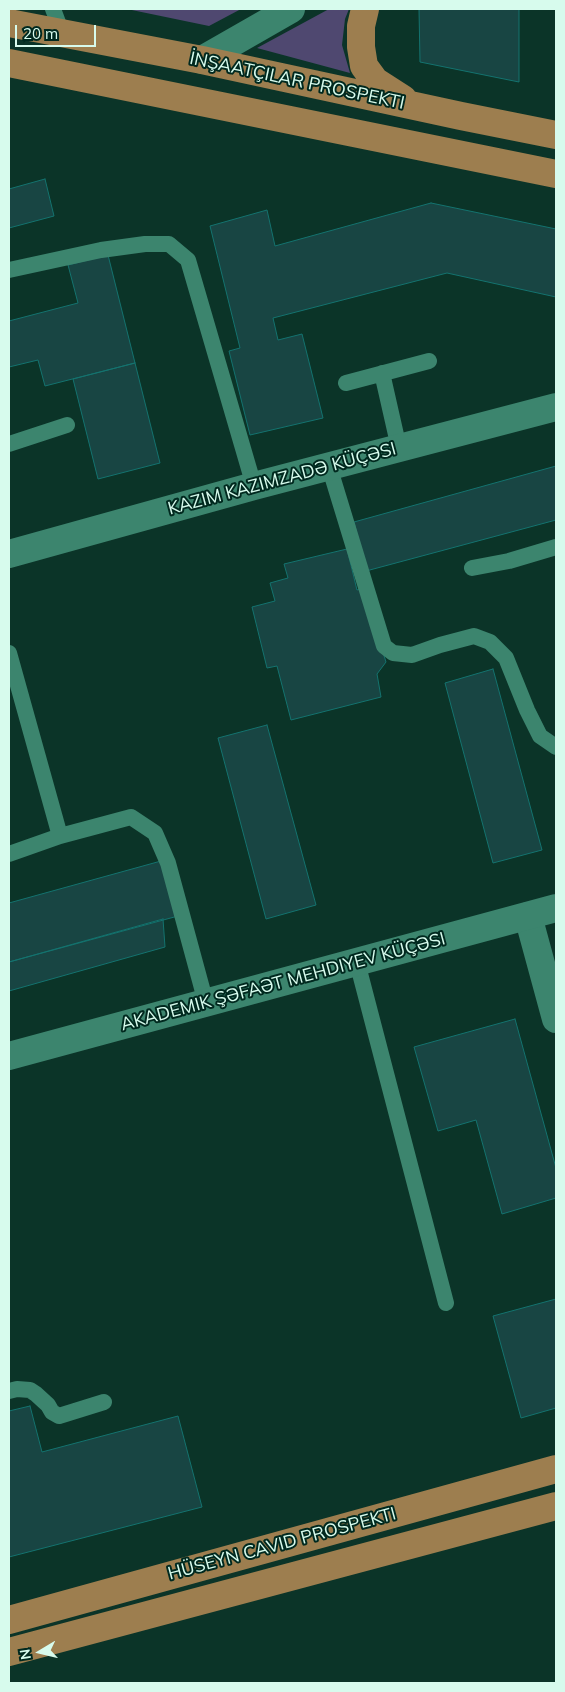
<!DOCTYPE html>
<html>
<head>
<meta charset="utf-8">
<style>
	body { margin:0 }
	#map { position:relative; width:565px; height:1692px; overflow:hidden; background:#0b3428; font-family:Mulish,sans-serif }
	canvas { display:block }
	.frame { position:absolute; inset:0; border:10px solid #d7fbed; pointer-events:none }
	.north { position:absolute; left:15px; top:1627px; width:50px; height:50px; -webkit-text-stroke:4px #00291f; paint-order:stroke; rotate:261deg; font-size:14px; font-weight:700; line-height:20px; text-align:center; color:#d7fbed }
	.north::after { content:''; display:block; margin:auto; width:18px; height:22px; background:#d7fbed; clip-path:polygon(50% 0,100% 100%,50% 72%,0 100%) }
	.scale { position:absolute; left:15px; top:25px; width:81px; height:22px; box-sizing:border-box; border:2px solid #d7fbed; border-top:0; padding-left:6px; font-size:15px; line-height:18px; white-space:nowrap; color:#d7fbed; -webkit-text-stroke:4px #00291f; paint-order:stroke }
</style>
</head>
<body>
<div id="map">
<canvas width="565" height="1692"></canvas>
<div class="frame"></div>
<div class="north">N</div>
<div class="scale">20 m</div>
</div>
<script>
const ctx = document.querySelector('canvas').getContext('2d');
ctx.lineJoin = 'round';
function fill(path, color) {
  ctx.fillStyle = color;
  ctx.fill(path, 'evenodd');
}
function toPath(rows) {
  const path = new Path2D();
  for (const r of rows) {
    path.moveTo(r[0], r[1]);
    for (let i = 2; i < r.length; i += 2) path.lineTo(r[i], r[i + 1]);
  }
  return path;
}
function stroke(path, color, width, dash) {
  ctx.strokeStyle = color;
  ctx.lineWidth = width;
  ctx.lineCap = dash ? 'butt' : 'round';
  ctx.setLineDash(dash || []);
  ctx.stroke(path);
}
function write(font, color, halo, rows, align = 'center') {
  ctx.font = font + ' Mulish,sans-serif';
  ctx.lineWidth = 4;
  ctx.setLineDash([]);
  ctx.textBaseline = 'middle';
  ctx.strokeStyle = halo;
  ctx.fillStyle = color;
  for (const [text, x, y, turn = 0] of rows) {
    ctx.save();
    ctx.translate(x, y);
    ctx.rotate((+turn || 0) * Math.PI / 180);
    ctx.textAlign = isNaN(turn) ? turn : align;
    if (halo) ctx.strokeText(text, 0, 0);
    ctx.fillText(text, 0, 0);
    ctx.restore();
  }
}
fill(toPath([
	[127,9,241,9,209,26],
	[329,9,349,9,345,19,342,45,350,73,257,48]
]), '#4f4870');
const building = toPath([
	[419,9,519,9,519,82,420,62,419,9],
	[45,179,54,216,9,228,9,189,45,179],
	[431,203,556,229,556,297,447,273,273,318,278,340,302,334,323,418,250,435,229,351,240,348,210,226,267,210,275,246,431,203],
	[108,255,135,363,45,386,38,360,9,367,9,321,78,303,68,265,108,255],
	[135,363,160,463,98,479,73,379,135,363],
	[556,466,556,520,366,571,354,522,556,466],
	[347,549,357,590,363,588,386,662,377,674,381,697,291,720,277,666,267,668,252,607,275,601,270,583,288,578,284,564,347,549],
	[493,669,542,850,493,863,445,683,493,669],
	[267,725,316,905,266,919,218,738,267,725],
	[161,861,178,916,9,962,9,903,161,861],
	[163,919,165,947,9,991,9,962,163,919],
	[515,1019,556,1168,556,1198,502,1214,476,1120,438,1131,414,1047,515,1019],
	[556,1299,556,1408,521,1418,493,1316,556,1299],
	[30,1406,42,1452,178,1416,202,1507,9,1557,9,1411,30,1406]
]);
fill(building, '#184543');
stroke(building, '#14736f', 1);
stroke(toPath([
	[53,9,62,33],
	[9,270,101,250,145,244,169,244,188,260,254,486],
	[382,373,399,448],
	[346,383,429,361],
	[9,444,67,425],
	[329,466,384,646,393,653,412,655,440,645,474,636,490,642,506,658,527,710,540,736,556,747],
	[472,568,509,561,556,547],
	[9,653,60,836],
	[9,854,60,836,131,817,155,833,168,863,206,1003],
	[357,962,446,1303],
	[9,1391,17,1389,30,1390,36,1394,48,1405,52,1412,59,1416,104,1402]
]), '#3c856e', 16);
stroke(toPath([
	[202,60,291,9],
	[9,554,254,486,556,407],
	[528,916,556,1019]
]), '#3c856e', 28);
stroke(toPath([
	[9,1056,556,908]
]), '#3c856e', 28);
stroke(toPath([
	[365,9,361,26,361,47,364,66,375,81,403,99],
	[9,23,202,60,461,116,556,135],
	[9,63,556,174],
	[9,1620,556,1469],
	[9,1652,556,1506]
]), '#9d7e4f', 28);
write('18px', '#d7fbed', '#00291f', [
	["İNŞAATÇILAR PROSPEKTI",297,81,12],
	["KAZIM KAZIMZADƏ KÜÇƏSI",282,479,-15],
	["AKADEMIK ŞƏFAƏT MEHDIYEV KÜÇƏSI",283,982,-15],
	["HÜSEYN CAVID PROSPEKTI",282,1544,-15]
]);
</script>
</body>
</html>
